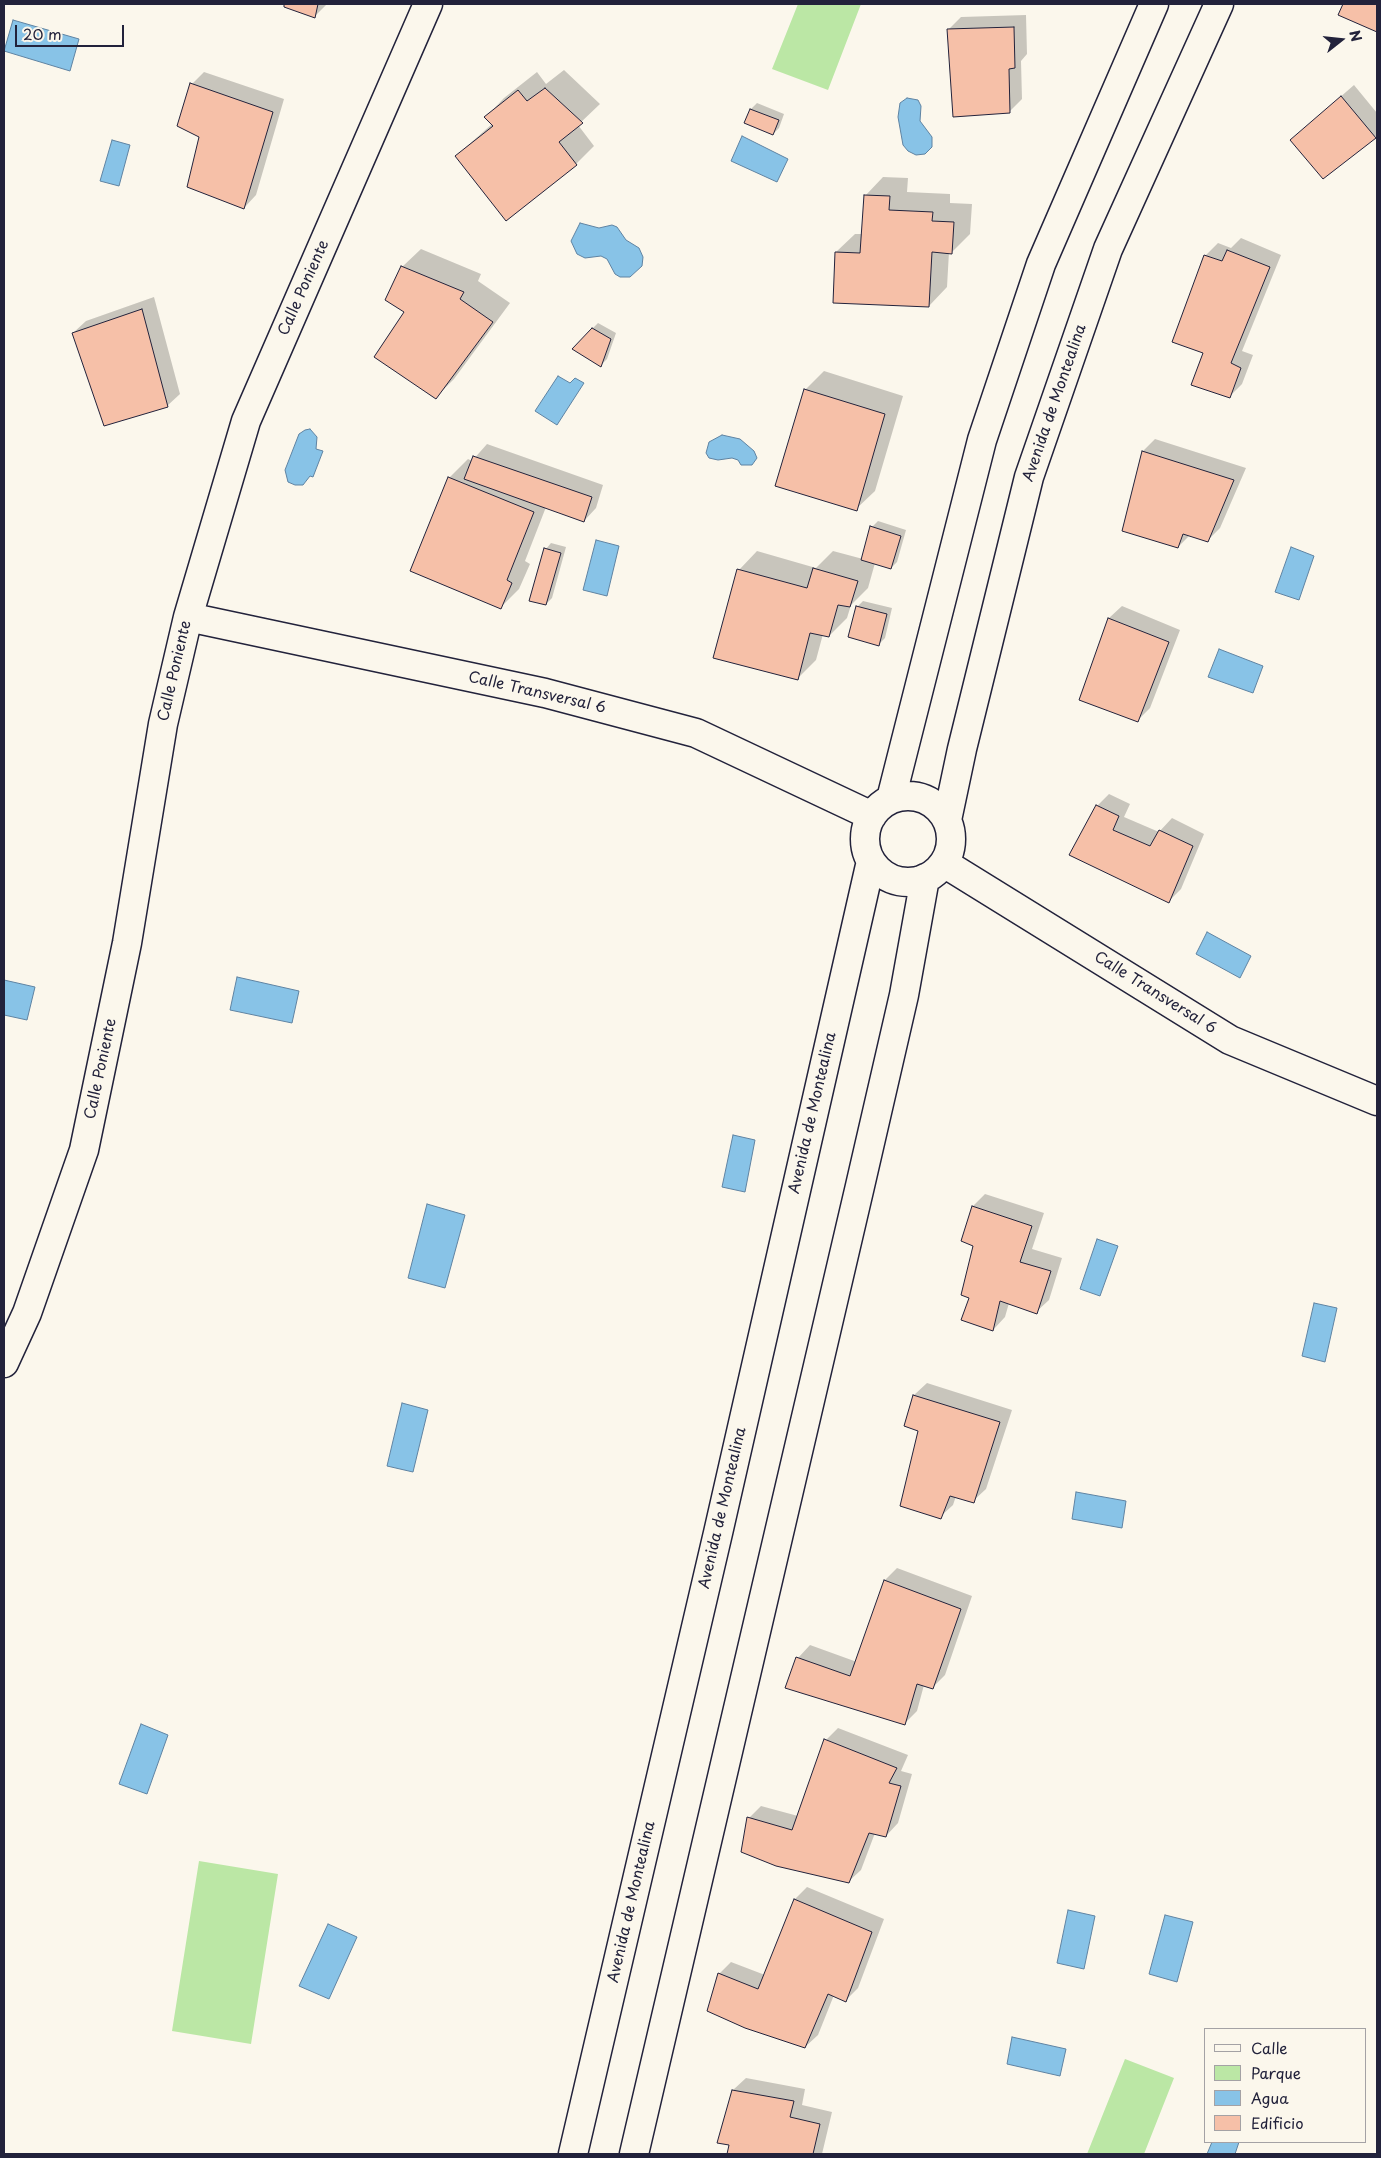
<!DOCTYPE html>
<html>
<head>
<meta charset="utf-8">
<style>
	body { margin:0 }
	#map { position:relative; width:1381px; height:2158px; overflow:hidden; background:#fbf7ec; font-family:"Playpen Sans",sans-serif }
	canvas { display:block }
	.frame { position:absolute; inset:0; border:5px solid #22223b; pointer-events:none }
	.legend { position:absolute; left:1204px; top:2028px; width:162px; height:115px; box-sizing:border-box; background:#fbf7ec; border:1px solid #a4a2a5; margin:0; padding:6px 9px; list-style:none; font-size:15px; color:#22223b }
	.legend li { display:flex; align-items:center; gap:10px; height:25px }
	.legend b { width:25px; border:1px solid #a4a2a5 }
	.north { position:absolute; left:1316px; top:15px; width:50px; height:50px; -webkit-text-stroke:4px #fbf7ec; paint-order:stroke; rotate:74deg; font-size:14px; font-weight:700; line-height:20px; text-align:center; color:#22223b }
	.north::after { content:''; display:block; margin:auto; width:18px; height:22px; background:#22223b; clip-path:polygon(50% 0,100% 100%,50% 72%,0 100%) }
	.scale { position:absolute; left:15px; top:25px; width:109px; height:22px; box-sizing:border-box; border:2px solid #22223b; border-top:0; padding-left:6px; font-size:15px; line-height:18px; white-space:nowrap; color:#22223b; -webkit-text-stroke:4px #fbf7ec; paint-order:stroke }
</style>
</head>
<body>
<div id="map">
<canvas width="1381" height="2158"></canvas>
<div class="frame"></div>
<ul class="legend">
<li><b style="height:6px;background:#fbf7ec"></b>Calle</li>
<li><b style="height:14px;background:#bbe7a5"></b>Parque</li>
<li><b style="height:14px;background:#88c3e7"></b>Agua</li>
<li><b style="height:14px;background:#f6c0a8"></b>Edificio</li>
</ul>
<div class="north">N</div>
<div class="scale">20 m</div>
</div>
<script>
const ctx = document.querySelector('canvas').getContext('2d');
ctx.lineJoin = 'round';
function fill(path, color) {
  ctx.fillStyle = color;
  ctx.fill(path, 'evenodd');
}
function toPath(rows) {
  const path = new Path2D();
  for (const r of rows) {
    if (r.length === 3) {
      path.moveTo(r[0] + r[2], r[1]);
      path.arc(r[0], r[1], r[2], 0, 2 * Math.PI);
      continue;
    }
    path.moveTo(r[0], r[1]);
    for (let i = 2; i < r.length; i += 2) path.lineTo(r[i], r[i + 1]);
  }
  return path;
}
function stroke(path, color, width, dash) {
  ctx.strokeStyle = color;
  ctx.lineWidth = width;
  ctx.lineCap = dash ? 'butt' : 'round';
  ctx.setLineDash(dash || []);
  ctx.stroke(path);
}
function write(font, color, halo, rows, align = 'center') {
  ctx.font = font + ' "Playpen Sans",sans-serif';
  ctx.lineWidth = 5;
  ctx.setLineDash([]);
  ctx.textBaseline = 'middle';
  ctx.strokeStyle = halo;
  ctx.fillStyle = color;
  for (const [text, x, y, turn = 0] of rows) {
    ctx.save();
    ctx.translate(x, y);
    ctx.rotate((+turn || 0) * Math.PI / 180);
    ctx.textAlign = isNaN(turn) ? turn : align;
    if (halo) ctx.strokeText(text, 0, 0);
    ctx.fillText(text, 0, 0);
    ctx.restore();
  }
}
fill(toPath([
	[798,4,861,4,828,90,772,69],
	[199,1861,278,1874,251,2044,172,2031],
	[1125,2059,1174,2078,1144,2154,1087,2154]
]), '#bbe7a5');
const water = toPath([
	[13,20,79,39,70,71,4,51,13,20],
	[907,98,918,100,921,106,920,121,932,137,932,147,925,154,916,155,908,151,903,145,898,117,900,103,907,98],
	[742,136,788,159,777,182,731,161,742,136],
	[112,140,130,145,119,186,100,181,112,140],
	[580,223,599,228,612,225,617,227,626,240,639,248,643,257,642,266,630,277,620,277,615,274,607,259,601,256,585,258,577,254,571,241,580,223],
	[558,376,570,383,575,378,584,383,557,425,535,411,558,376],
	[310,429,317,437,316,449,323,451,313,477,310,476,303,485,295,485,288,482,285,470,299,434,305,430,310,429],
	[722,435,740,439,754,451,757,458,752,465,741,465,738,460,732,458,718,460,709,458,706,453,709,442,722,435],
	[596,540,619,546,607,596,583,590,596,540],
	[1291,547,1314,556,1299,600,1275,592,1291,547],
	[1219,649,1263,666,1253,693,1208,677,1219,649],
	[1207,932,1251,956,1240,978,1196,954,1207,932],
	[237,977,299,991,292,1023,230,1010,237,977],
	[4,980,35,987,27,1020,4,1015,4,980],
	[733,1135,755,1140,745,1192,722,1187,733,1135],
	[427,1204,465,1215,445,1288,408,1278,427,1204],
	[1097,1239,1118,1246,1100,1296,1080,1289,1097,1239],
	[1314,1303,1337,1308,1325,1362,1302,1356,1314,1303],
	[402,1403,428,1410,413,1472,387,1466,402,1403],
	[1076,1492,1126,1501,1122,1528,1072,1519,1076,1492],
	[141,1724,168,1735,147,1794,119,1784,141,1724],
	[1068,1910,1095,1916,1084,1969,1057,1963,1068,1910],
	[1165,1915,1193,1922,1177,1982,1149,1974,1165,1915],
	[328,1924,357,1937,329,1999,299,1986,328,1924],
	[1012,2037,1066,2049,1060,2076,1007,2064,1012,2037],
	[1212,2142,1239,2142,1235,2154,1207,2154,1212,2142]
]);
fill(water, '#88c3e7');
stroke(water, '#5f83a2', 1);
fill(toPath([
	[286,4,327,4,314,17,285,6],
	[1344,4,1377,4,1377,31,1339,15],
	[1026,15,1027,54,1021,61,1022,99,1009,112,948,30,961,17],
	[564,70,600,104,578,125,594,146,576,164,456,156,492,124,486,117,504,98,537,72,546,84],
	[204,72,284,99,256,195,244,208,201,136,192,84],
	[1354,85,1377,113,1377,135,1375,137,1291,140],
	[757,103,784,114,779,128,773,134,745,122,751,109],
	[883,177,908,178,907,192,950,194,950,203,972,204,970,234,952,252,949,252,947,287,929,306,836,252,855,234,862,234,865,196],
	[1241,238,1281,255,1242,351,1253,355,1242,384,1230,396,1205,353,1205,256,1218,243,1231,248],
	[421,249,481,274,478,281,510,303,454,379,436,397,406,311,402,267],
	[154,297,180,394,167,406,73,333,86,321],
	[598,323,616,333,607,359,601,365,592,329],
	[824,371,903,396,875,491,856,509,805,390],
	[1155,439,1246,468,1220,528,1208,540,1190,535,1178,547,1143,451],
	[487,444,603,485,596,508,584,521,546,507,525,561,530,564,519,589,501,607,449,478,468,459,472,461],
	[878,521,906,530,897,562,891,568,875,563,868,588,851,605,847,618,829,636,823,634,816,660,797,679,739,570,757,551,816,568,833,551,863,559,872,527],
	[551,543,566,547,552,598,546,604,546,549],
	[863,601,892,608,885,638,879,644,857,607],
	[1122,606,1180,630,1150,708,1137,721,1081,699,1109,618],
	[1109,794,1130,804,1124,817,1159,832,1172,818,1204,834,1181,889,1169,901,1071,854,1097,806],
	[985,1194,1044,1213,1032,1249,1062,1258,1049,1300,1036,1312,1009,1303,1005,1317,993,1330,971,1297,975,1246,973,1206],
	[927,1383,1012,1410,986,1489,973,1501,956,1496,953,1505,940,1517,914,1395],
	[897,1568,972,1596,945,1675,932,1688,924,1685,917,1711,904,1724,798,1658,810,1645,857,1662,885,1580],
	[838,1728,908,1755,901,1771,912,1774,898,1823,886,1836,875,1833,861,1870,848,1882,749,1818,761,1806,798,1816,826,1740],
	[807,1887,884,1919,858,1988,846,2000,834,1995,818,2035,805,2047,719,1974,731,1962,765,1975,795,1899],
	[746,2078,805,2089,802,2105,832,2112,822,2154,728,2154,731,2144,718,2142,733,2090]
]), '#0003');
const building = toPath([
	[284,4,318,4,315,18,284,7,284,4],
	[1343,4,1377,4,1377,32,1338,15,1343,4],
	[1014,27,1015,68,1009,69,1010,113,953,117,947,29,1014,27],
	[190,83,273,112,244,209,187,187,199,137,177,126,190,83],
	[545,88,583,123,559,142,577,165,506,221,455,156,493,126,484,117,518,90,527,101,545,88],
	[1341,96,1376,138,1323,179,1290,140,1341,96],
	[750,109,779,120,773,135,744,123,750,109],
	[864,195,890,196,889,210,933,212,932,221,954,222,952,254,932,252,929,307,833,303,835,252,860,253,864,195],
	[1227,250,1270,267,1231,363,1241,368,1230,398,1191,385,1203,353,1172,342,1204,255,1222,261,1227,250],
	[401,266,464,292,460,299,493,322,436,399,374,357,404,312,385,300,401,266],
	[142,309,168,407,104,426,72,333,142,309],
	[592,328,611,339,601,367,572,349,592,328],
	[804,389,885,414,857,511,775,486,804,389],
	[1142,451,1234,480,1208,542,1183,534,1178,548,1122,531,1142,451],
	[473,456,592,497,584,522,464,479,473,456],
	[448,477,534,512,507,580,512,583,501,609,410,571,448,477],
	[870,526,901,536,891,569,861,560,870,526],
	[544,548,561,553,546,605,529,601,544,548],
	[813,568,858,581,850,607,838,605,829,637,810,633,798,680,713,658,737,569,807,588,813,568],
	[856,606,887,614,879,646,848,637,856,606],
	[1108,618,1169,642,1138,722,1079,700,1108,618],
	[1096,805,1119,816,1113,830,1150,846,1159,830,1193,846,1169,903,1069,855,1096,805],
	[972,1206,1032,1226,1020,1262,1051,1271,1037,1314,1000,1301,993,1331,961,1320,969,1298,961,1295,973,1246,961,1241,972,1206],
	[913,1395,1000,1422,974,1503,950,1496,941,1519,900,1506,918,1431,904,1426,913,1395],
	[884,1580,961,1609,933,1689,917,1684,905,1725,785,1688,796,1657,850,1676,884,1580],
	[824,1739,897,1768,889,1783,901,1786,886,1837,869,1833,849,1883,776,1866,741,1852,747,1817,792,1830,824,1739],
	[794,1899,872,1932,846,2002,828,1994,805,2048,745,2028,707,2011,718,1973,758,1989,794,1899],
	[732,2090,794,2101,790,2117,820,2124,813,2154,727,2154,729,2145,717,2143,732,2090]
]);
fill(building, '#f6c0a8');
stroke(building, '#22223b', 1);
const minor = toPath([
	[188,617,545,693,696,733,872,816],
	[908,839,43],
	[891,799,982,440,1041,264,1154,4],
	[947,820,962,749,1029,477,1108,249,1219,4],
	[944,863,1230,1040,1377,1101],
	[4,1363,27,1313,84,1150,127,943,163,724,188,617,246,421,428,4],
	[573,2154,718,1533,871,861],
	[634,2154,860,1186,904,995,925,878]
]);
stroke(minor, '#22223b', 31);
stroke(minor, '#fbf7ec', 28);
write('15px', '#22223b', '#fbf7ec', [
	["Calle Poniente",304,288,-66],
	["Avenida de Montealina",1055,403,-71],
	["Calle Poniente",175,671,-77],
	["Calle Transversal 6",537,693,13],
	["Calle Transversal 6",1155,993,32],
	["Calle Poniente",101,1069,-78],
	["Avenida de Montealina",813,1113,-77],
	["Avenida de Montealina",723,1508,-77],
	["Avenida de Montealina",632,1902,-77]
]);
</script>
</body>
</html>
